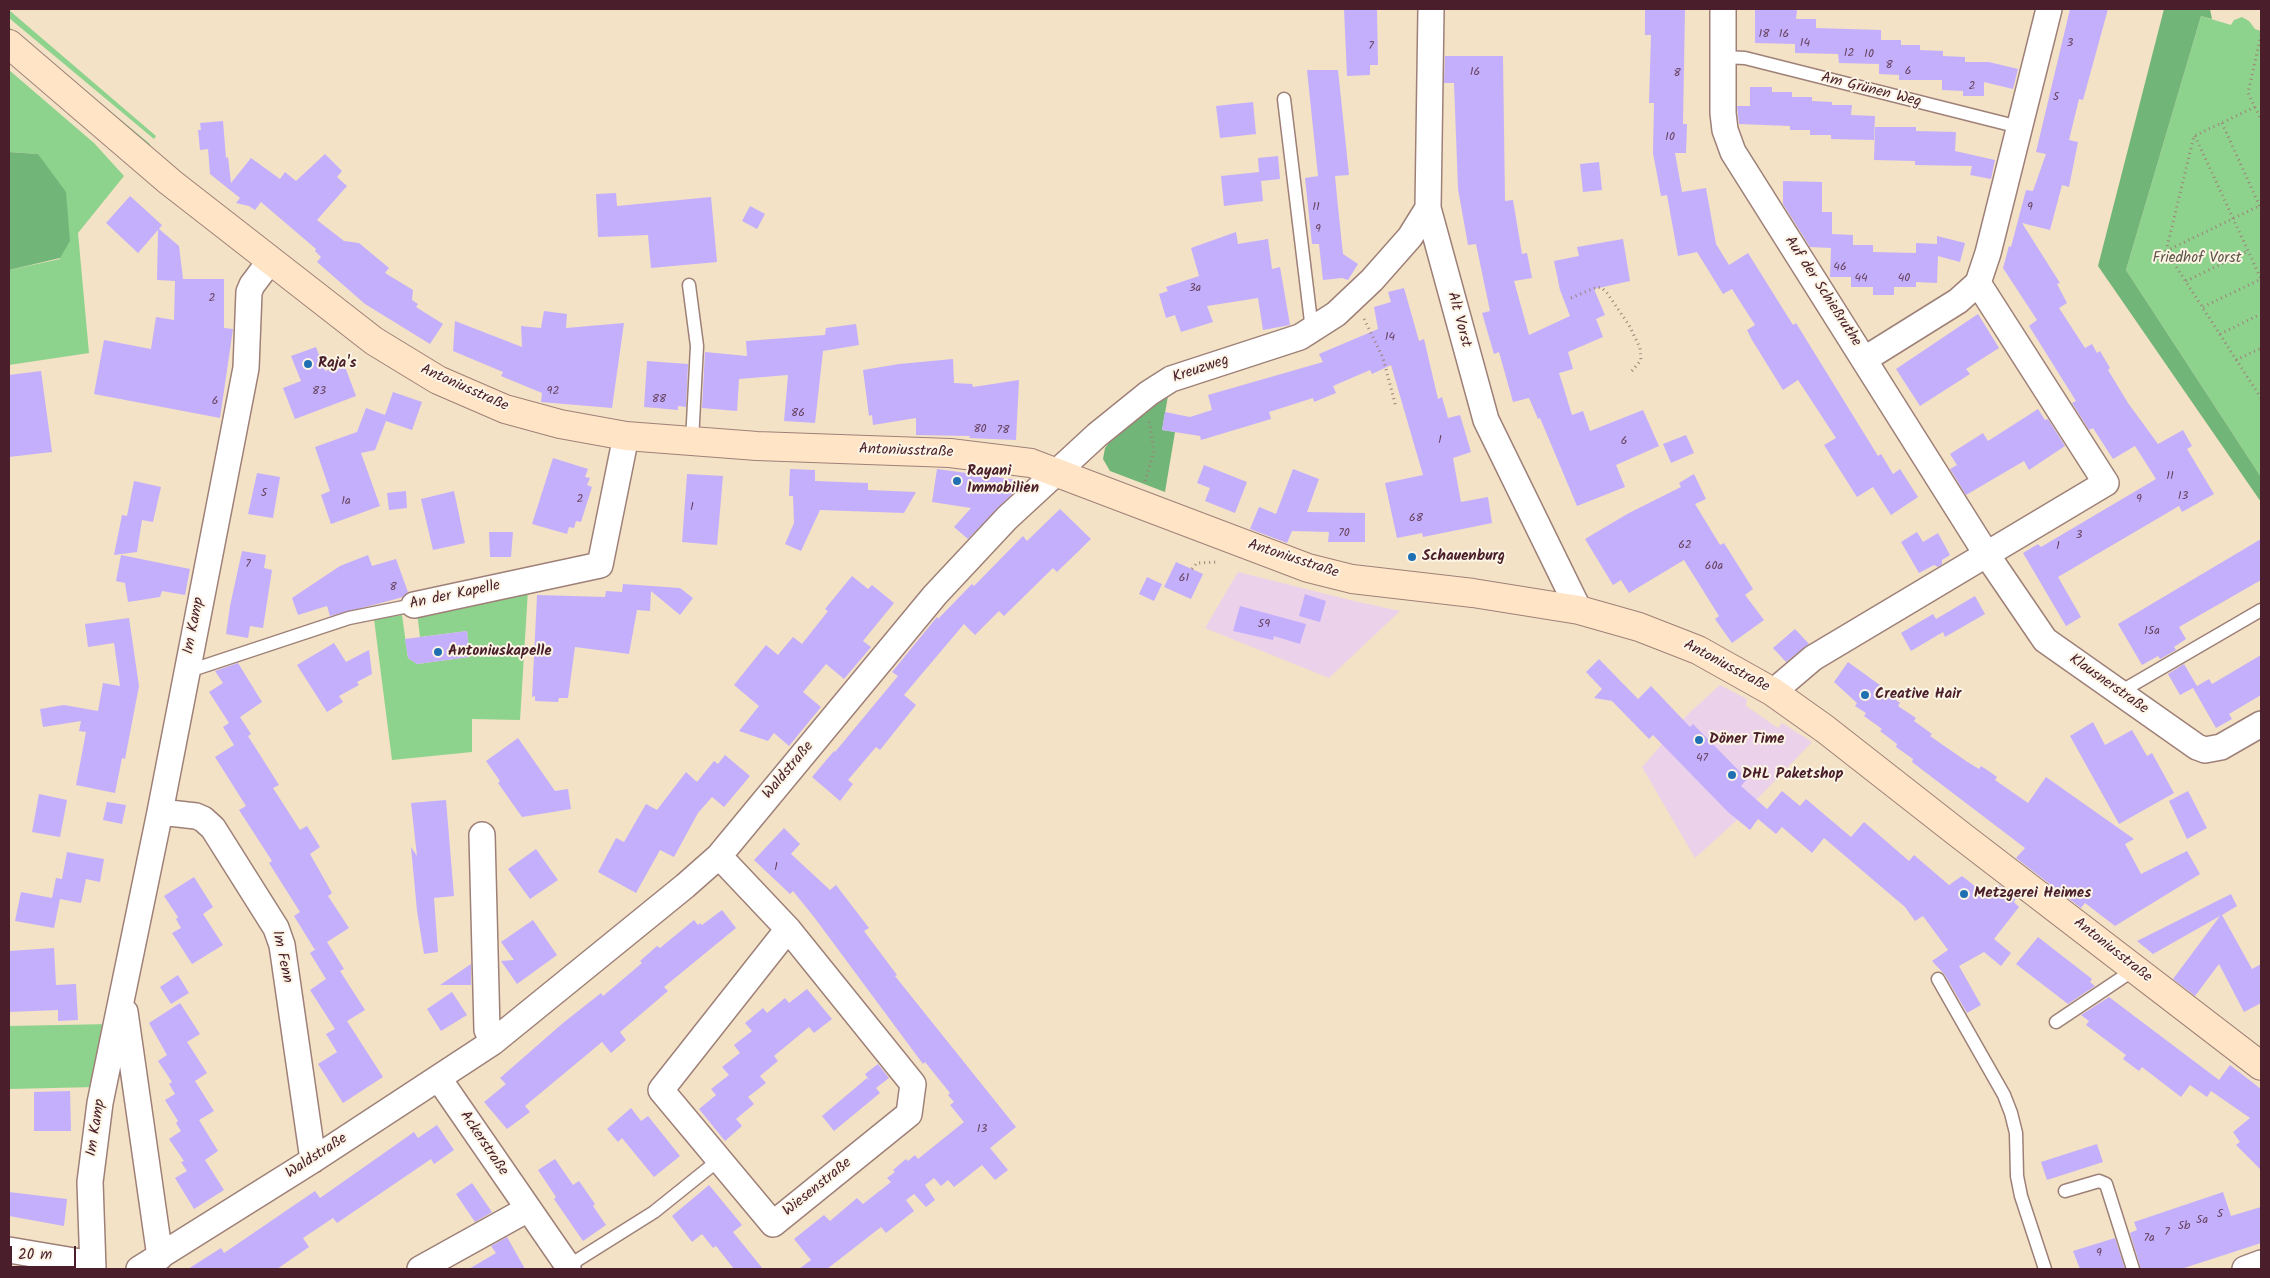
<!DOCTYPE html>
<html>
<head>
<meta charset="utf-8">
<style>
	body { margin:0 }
	#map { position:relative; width:2270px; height:1278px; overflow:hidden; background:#f3e2c5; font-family:Kalam,sans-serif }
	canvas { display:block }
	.frame { position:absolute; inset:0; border:10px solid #4a1f2b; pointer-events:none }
	.scale { position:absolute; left:10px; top:1246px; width:66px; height:22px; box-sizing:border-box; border:2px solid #4a1f2b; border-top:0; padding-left:6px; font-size:15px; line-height:18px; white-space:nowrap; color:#4a1f2b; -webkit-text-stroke:4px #fcf5e5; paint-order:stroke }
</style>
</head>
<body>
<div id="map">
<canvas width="2270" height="1278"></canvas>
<div class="frame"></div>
<div class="scale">20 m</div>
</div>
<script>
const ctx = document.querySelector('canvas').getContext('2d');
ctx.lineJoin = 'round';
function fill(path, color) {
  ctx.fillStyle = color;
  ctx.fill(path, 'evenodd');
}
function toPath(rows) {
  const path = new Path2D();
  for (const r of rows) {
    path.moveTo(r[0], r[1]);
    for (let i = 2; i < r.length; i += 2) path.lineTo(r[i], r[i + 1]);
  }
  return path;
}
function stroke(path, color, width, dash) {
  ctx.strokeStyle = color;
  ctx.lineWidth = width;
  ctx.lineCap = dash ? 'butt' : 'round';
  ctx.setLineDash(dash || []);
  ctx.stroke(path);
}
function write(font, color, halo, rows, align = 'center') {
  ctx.font = font + ' Kalam,sans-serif';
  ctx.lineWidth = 4;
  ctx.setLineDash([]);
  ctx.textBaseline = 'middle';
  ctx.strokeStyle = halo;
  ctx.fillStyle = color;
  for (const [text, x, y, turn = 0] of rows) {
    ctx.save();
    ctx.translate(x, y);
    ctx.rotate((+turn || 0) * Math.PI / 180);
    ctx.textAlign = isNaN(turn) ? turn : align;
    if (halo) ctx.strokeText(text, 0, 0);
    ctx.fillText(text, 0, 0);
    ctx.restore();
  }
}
fill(toPath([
	[1238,572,1354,601,1400,611,1329,678,1205,628],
	[1720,685,1747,699,1746,706,1778,728,1782,723,1812,742,1737,820,1695,858,1642,767,1689,713]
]), '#ecd1ea');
fill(toPath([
	[9,10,156,136,154,139,9,18],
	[2201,16,2231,25,2234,20,2242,17,2249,21,2255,29,2261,31,2261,477,2126,270],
	[9,27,150,144,149,148,9,32],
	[9,70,94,143,124,176,78,233,89,353,9,365,9,270,60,259,38,154,9,152],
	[528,590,520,720,472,719,472,752,392,760,374,619,402,615,408,658,417,664,469,657,467,631,420,637,417,613],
	[110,1024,96,1087,9,1089,9,1026]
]), '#8ed38d');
fill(toPath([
	[2164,9,2210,9,2212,19,2201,16,2126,270,2261,477,2261,502,2098,266],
	[9,152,38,154,66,192,70,241,60,258,9,270],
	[1168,396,1162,430,1175,432,1165,492,1110,471,1103,459,1105,448,1113,438,1137,415]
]), '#72b578');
fill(toPath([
	[1344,9,1377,9,1378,65,1370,65,1370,75,1347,76],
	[1645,9,1685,9,1683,124,1687,124,1686,153,1675,153,1682,192,1706,188,1716,244,1729,265,1748,253,1793,325,1796,323,1878,456,1881,454,1893,474,1900,469,1918,497,1891,515,1873,487,1857,497,1824,445,1836,438,1798,380,1783,390,1752,340,1747,330,1755,325,1732,289,1723,294,1697,252,1678,256,1667,195,1661,196,1653,153,1654,103,1649,103,1651,35,1645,35],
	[1755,9,1797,9,1796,19,1816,19,1816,28,1881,30,1881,40,1901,40,1901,45,1920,45,1920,50,1943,51,1943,56,1965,57,1965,62,1989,62,2018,69,2013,89,1984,82,1984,96,1963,96,1963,91,1942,90,1942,80,1899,80,1899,75,1879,74,1879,64,1839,63,1838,54,1795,53,1795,44,1755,43],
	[2070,9,2108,9,2083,100,2079,99,2069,140,2078,142,2069,187,2062,185,2050,230,2022,223,2060,283,2057,284,2067,303,2059,308,2085,348,2092,344,2097,353,2100,351,2110,368,2108,370,2128,403,2158,444,2183,430,2192,446,2187,449,2214,494,2182,512,2179,506,2058,577,2081,617,2066,626,2023,553,2038,544,2041,547,2156,479,2135,446,2113,459,2093,428,2089,430,2072,403,2076,401,2029,326,2037,320,2003,268,2009,246,2011,247,2026,190,2033,191,2046,154,2036,152],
	[1445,56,1503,56,1505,201,1513,200,1522,254,1527,253,1532,278,1514,281,1529,335,1570,316,1560,290,1554,261,1579,256,1577,247,1623,239,1630,281,1594,289,1605,315,1596,319,1603,337,1568,352,1573,369,1559,373,1572,415,1583,411,1590,431,1643,410,1659,446,1616,465,1625,487,1577,506,1540,418,1538,419,1529,398,1513,402,1499,352,1494,354,1482,313,1490,311,1476,244,1468,245,1458,189,1454,83,1444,83],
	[1307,70,1338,70,1349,175,1335,176,1337,197,1343,254,1358,264,1348,280,1342,278,1323,280,1319,244,1312,244,1305,178,1318,176],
	[1750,87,1772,87,1772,92,1792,92,1792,97,1812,97,1812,101,1832,102,1832,105,1852,105,1851,115,1875,116,1874,140,1831,139,1831,135,1810,135,1810,130,1790,130,1790,126,1739,124,1737,106,1750,106],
	[1253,102,1256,134,1220,138,1216,106],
	[223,121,226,158,228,157,231,183,251,158,280,179,285,172,296,181,325,154,342,171,337,177,347,186,317,220,344,241,359,243,389,268,385,273,413,290,412,300,418,304,416,307,443,324,430,344,365,304,317,262,321,257,315,251,316,249,261,202,255,210,249,206,236,203,240,198,210,174,208,149,200,150,198,130,201,130,200,123],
	[1875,127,1916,127,1916,131,1956,132,1955,151,1995,160,1991,179,1970,175,1972,166,1915,165,1915,161,1874,160],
	[1278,156,1280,179,1261,181,1263,201,1224,206,1221,176,1259,172,1258,158],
	[1599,162,1602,190,1583,192,1580,164],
	[1783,181,1822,182,1822,212,1832,212,1832,234,1853,235,1853,245,1873,245,1873,252,1916,253,1916,243,1937,244,1937,236,1965,243,1960,262,1938,256,1937,283,1916,282,1916,287,1894,287,1894,295,1873,295,1873,287,1851,287,1851,277,1830,277,1831,248,1810,247,1783,204],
	[616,193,617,206,711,197,717,262,651,268,648,235,598,237,596,194],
	[130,196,162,225,159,229,179,246,183,279,224,279,224,328,233,329,220,418,94,394,104,340,151,349,156,317,174,320,175,281,157,280,158,230,138,253,106,223],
	[750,206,765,214,757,229,742,221],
	[1236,232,1238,244,1268,239,1272,269,1280,267,1290,325,1263,330,1258,298,1207,306,1213,322,1181,332,1175,315,1166,318,1159,294,1168,291,1166,287,1199,276,1191,248],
	[1404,288,1419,341,1424,339,1438,399,1442,397,1448,418,1460,415,1471,452,1453,458,1461,502,1488,497,1492,523,1423,537,1422,533,1397,538,1385,483,1423,475,1391,365,1372,374,1370,370,1333,386,1336,393,1314,402,1313,398,1269,412,1271,419,1201,440,1200,436,1162,430,1165,412,1190,417,1212,410,1208,395,1323,362,1319,354,1378,329,1374,307,1391,302,1388,292],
	[544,311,567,314,566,328,624,323,612,408,541,402,542,393,501,376,503,372,453,351,455,321,522,347,521,326,541,328],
	[1978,314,1999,348,1966,369,1970,374,1920,406,1896,369],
	[856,324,859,345,823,351,815,423,784,421,788,375,739,379,737,411,702,408,705,352,747,356,746,341,825,335,826,328],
	[316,347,325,371,344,364,356,396,295,419,283,388,301,381,291,356],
	[953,359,954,383,972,384,973,387,1019,380,1016,440,969,438,970,436,916,435,916,418,873,425,872,415,869,416,863,370,899,364],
	[647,361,688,364,686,407,678,406,678,410,644,407],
	[41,371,52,452,9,457,9,375],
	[393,392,422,402,412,430,386,421,375,450,361,453,380,506,331,524,321,495,330,491,315,447,357,432,366,408,385,415],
	[2038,409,2045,420,2048,419,2065,446,2029,470,2024,461,1966,495,1950,469,1957,465,1950,454,1983,433,1988,441],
	[1686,435,1694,453,1671,463,1663,444],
	[553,458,588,469,585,477,590,478,587,485,592,487,581,522,576,521,574,528,569,527,567,534,532,524],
	[1204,465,1247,482,1235,513,1205,501,1210,488,1197,483],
	[790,469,815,470,815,481,868,483,868,490,916,492,904,513,820,510,801,551,785,544,794,523,793,496,789,496],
	[937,469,1025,481,968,539,954,527,971,508,932,502],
	[1293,469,1319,479,1307,512,1365,513,1365,542,1328,542,1329,532,1292,531,1287,543,1250,529,1259,507,1276,514],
	[257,473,280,477,273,518,248,514],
	[687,474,723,476,717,545,682,542],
	[1694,474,1706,499,1695,504,1720,545,1724,543,1753,589,1745,595,1764,620,1732,643,1715,619,1719,616,1684,560,1629,593,1621,580,1613,585,1585,539,1629,513,1681,487,1679,483],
	[134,481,161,487,153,522,142,520,137,552,114,555,122,515,127,516],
	[406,491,407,508,389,510,387,493],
	[454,491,465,543,433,550,421,499],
	[1060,509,1091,539,1057,572,1053,568,1004,616,999,611,975,635,964,624,904,695,916,705,880,750,876,747,848,780,853,784,840,801,812,777,834,751,835,752,898,676,892,672,937,617,938,619,972,584,974,586,1023,536,1027,541],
	[489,532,513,532,511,557,490,557],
	[1917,532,1923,542,1938,533,1950,555,1942,560,1942,564,1938,567,1934,565,1919,573,1901,542],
	[2261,539,2261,580,2179,627,2186,639,2174,647,2176,650,2160,659,2158,656,2142,665,2118,624],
	[242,551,266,555,264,568,272,570,263,628,250,626,248,638,226,634,230,606],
	[121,555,190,569,185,595,162,591,160,597,128,602,125,583,116,581],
	[368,555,372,566,396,559,408,592,403,597,381,603,330,616,327,606,298,615,292,598,340,566],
	[1176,562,1203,574,1191,599,1164,587],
	[852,576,868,589,872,585,894,603,863,641,871,647,844,679,826,664,803,692,821,707,789,746,774,733,768,741,739,731,759,706,734,685,766,645,778,655,793,637,802,644,828,611,825,609],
	[1147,577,1162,584,1154,601,1139,594],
	[623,584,680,588,693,598,680,615,651,591,650,611,637,610,629,654,575,647,568,698,559,698,558,702,535,701,535,696,532,697,537,595,605,597,606,591,622,592],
	[1305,594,1326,601,1320,622,1299,616],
	[1975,596,1985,614,1945,637,1943,632,1911,651,1901,633,1933,614,1936,619],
	[1240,606,1306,624,1300,644,1274,636,1273,640,1233,631],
	[129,618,139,686,125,759,122,758,115,793,76,785,86,732,79,731,81,721,43,727,40,709,64,705,98,711,103,683,120,686,114,643,88,647,85,624],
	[1795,629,1809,644,1786,662,1773,648],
	[467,631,470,657,417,664,408,658,405,639],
	[334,643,346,662,369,650,372,674,357,682,359,685,339,696,343,702,327,712,297,665],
	[2261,655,2261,695,2229,714,2232,719,2216,728,2193,688,2180,695,2168,674,2184,664,2197,686,2209,679,2212,684],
	[1599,659,1638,699,1651,686,1690,727,1693,724,1747,779,1741,786,1767,809,1763,814,1782,791,1800,806,1806,799,1851,837,1864,822,1909,861,1914,855,1949,885,1962,876,1990,898,1999,885,2016,898,2014,902,2019,907,1994,939,2011,953,2001,966,1984,952,1959,966,1981,1005,1967,1013,1945,975,1932,961,1948,950,1923,916,1915,921,1905,907,1824,838,1812,853,1782,827,1776,834,1758,819,1750,830,1728,812,1653,735,1649,739,1612,701,1594,698,1602,689,1586,672],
	[1848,662,1884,688,1883,690,1900,703,1898,706,1916,718,1914,721,1932,734,1930,736,1966,761,1979,769,1981,766,1990,772,1997,777,1995,780,2028,803,2046,777,2134,839,2125,844,2141,874,2187,851,2200,874,2115,926,2085,903,2081,908,2016,858,2025,848,1912,762,1913,759,1896,747,1897,744,1880,731,1882,729,1864,716,1866,713,1855,706,1857,703,1834,682],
	[238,663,262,702,240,717,251,734,248,736,279,785,273,788,300,830,307,826,320,847,310,854,332,893,328,896,349,928,327,942,344,969,340,971,365,1010,339,1026,347,1021,383,1077,343,1103,318,1064,337,1052,326,1034,335,1029,310,990,326,979,310,953,322,945,315,950,294,916,300,912,269,863,272,861,239,810,246,806,215,757,234,745,223,727,229,723,209,692,223,683,215,671],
	[2093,722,2105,745,2132,730,2147,756,2152,753,2174,793,2119,824,2070,736],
	[518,738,555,791,568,789,571,809,522,817,498,783,500,781,486,761],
	[725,755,750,776,724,807,712,797,698,813,674,857,660,850,636,893,598,872,616,838,624,842,646,804,657,810,686,772,697,782,714,761,718,764],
	[2188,791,2207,828,2187,839,2169,801],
	[39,794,67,800,60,837,32,832],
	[446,800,454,896,434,898,438,952,424,954,417,911,411,847,417,856,411,803],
	[107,802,126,805,122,824,103,820],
	[784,828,800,844,791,854,830,890,836,885,869,928,864,931,897,975,895,976,1016,1127,990,1148,1008,1170,995,1180,982,1165,954,1187,948,1180,941,1186,934,1178,925,1185,935,1200,926,1207,914,1194,906,1200,914,1211,886,1233,881,1227,827,1269,799,1269,811,1260,794,1239,824,1215,830,1221,857,1198,863,1204,891,1182,887,1178,895,1172,893,1170,906,1159,908,1161,915,1155,918,1159,964,1122,950,1105,954,1102,948,1095,950,1093,925,1062,923,1064,814,917,793,891,790,894,754,860],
	[536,849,558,880,530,899,508,869],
	[67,852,104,859,100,882,86,879,81,903,60,899,54,928,15,921,21,892,52,898,56,878,62,879],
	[194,877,213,907,203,914,223,945,192,964,172,933,181,928,176,919,178,917,164,896],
	[2231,894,2237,906,2222,915,2252,969,2261,964,2261,1003,2244,1012,2219,964,2195,996,2173,979,2220,916,2153,954,2137,941],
	[722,910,736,928,664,987,668,991,620,1032,626,1040,611,1053,602,1042,525,1106,530,1112,507,1129,484,1102,506,1084,500,1078,563,1023,601,993,603,996,642,963,640,961,657,946,660,948,694,920,698,925,700,923,702,925],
	[533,920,557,955,517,984,501,961,514,960,501,942],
	[2038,937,2092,979,2090,982,2095,986,2068,1004,2016,964],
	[54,948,56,985,76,984,78,1020,58,1021,58,1010,9,1012,9,976,10,976,9,951],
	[471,964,471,985,440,985],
	[178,975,189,993,171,1004,160,987],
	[807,989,832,1019,814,1033,809,1027,774,1056,778,1061,760,1076,766,1083,748,1097,754,1104,736,1119,742,1126,725,1141,699,1109,716,1095,711,1089,729,1075,722,1067,740,1053,734,1045,752,1031,745,1023,763,1008,767,1013,785,998,789,1003],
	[452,992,467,1015,441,1031,427,1009],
	[2109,997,2219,1080,2230,1065,2261,1089,2261,1170,2236,1145,2240,1142,2233,1132,2250,1118,2211,1091,2207,1097,2190,1085,2181,1097,2142,1067,2139,1071,2123,1059,2126,1055,2086,1025,2089,1021,2081,1015],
	[180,1003,200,1034,187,1042,207,1073,195,1081,214,1111,199,1120,218,1151,205,1160,224,1190,194,1209,175,1178,187,1171,181,1162,184,1161,169,1139,181,1131,176,1123,178,1121,165,1100,175,1094,169,1084,172,1082,158,1061,167,1055,149,1023],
	[878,1064,889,1078,876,1088,880,1093,834,1131,822,1116,867,1078,870,1081,865,1074],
	[70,1091,71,1131,34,1131,34,1092],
	[631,1108,641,1121,648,1116,680,1156,654,1177,622,1138,618,1142,607,1129],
	[437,1125,454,1150,434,1164,431,1159,337,1223,333,1218,303,1238,309,1247,277,1269,188,1269,221,1248,224,1253,315,1191,320,1198,414,1132,418,1138],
	[2097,1144,2103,1162,2047,1180,2041,1162],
	[555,1159,573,1185,579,1181,595,1204,593,1206,606,1225,583,1241,554,1199,556,1197,538,1170],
	[472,1183,492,1212,475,1222,456,1194],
	[709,1185,742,1225,733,1232,763,1269,734,1269,716,1246,713,1248,702,1234,692,1242,672,1216],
	[9,1192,67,1199,64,1226,9,1216],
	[2223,1192,2231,1216,2261,1207,2261,1243,2181,1269,2141,1269,2130,1233,2137,1230,2134,1222],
	[507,1237,525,1269,469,1269,496,1253,491,1246],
	[2115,1238,2125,1269,2080,1269,2073,1251]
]), '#c4affc');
const lane = toPath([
	[1722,57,1745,58,2019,127],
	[1284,99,1312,330],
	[689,285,697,346,692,441],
	[186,672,349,618,414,605],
	[2120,692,2261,610],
	[1938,979,2004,1095,2011,1113,2016,1133,2017,1176,2021,1196,2045,1269],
	[2056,1022,2135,969],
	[2065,1191,2099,1181,2106,1184,2133,1269],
	[568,1266,654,1212,720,1159]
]);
const street = toPath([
	[1431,9,1428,208,1486,420,1579,610],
	[1723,9,1723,113,1725,130,1733,152,1987,555,2045,640,2197,747,2205,750,2221,747,2261,724],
	[1865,359,1958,301,1978,283,1988,253,2049,9],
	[414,605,600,565,626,436],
	[1773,692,1813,658,2106,483,1978,283],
	[160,812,196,816,203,819,213,828,276,928,282,945,313,1160],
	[482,835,487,1030,493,1042],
	[719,856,788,929,913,1084,909,1114,773,1224,661,1090,788,929],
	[125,1012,160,1257],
	[439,1079,568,1266],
	[9,1250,92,1264],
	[93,1269,90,1182,100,1103,160,812,246,368,249,292,252,285,270,261],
	[139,1269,313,1160,493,1042,685,886,719,856,935,595,1007,518,1097,435,1149,393,1171,379,1300,337,1336,314,1372,280,1410,237,1428,208],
	[420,1269,528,1209],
	[2245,1269,2261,1263]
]);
const secondary = toPath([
	[9,44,170,182,374,341,438,380,505,409,560,424,626,436,757,446,950,453,1031,463,1308,568,1352,579,1473,593,1579,610,1639,627,1698,650,1773,692,1825,729,1959,834,2261,1066]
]);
stroke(lane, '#9e8078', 15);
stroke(street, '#9e8078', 28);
stroke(secondary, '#9e8078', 30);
stroke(toPath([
	[2261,35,2248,93,2261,120],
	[2255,107,2194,136,2166,251,2261,398],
	[2222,123,2261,209],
	[2195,136,2261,279],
	[2166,251,2261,205],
	[2186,281,2248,251],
	[1571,298,1597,287,1602,288,1607,293,1629,325,1640,348,1641,360,1631,372],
	[2203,307,2261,279],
	[1364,319,1383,358,1396,407],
	[2220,334,2261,314],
	[2236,360,2261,348],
	[1145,481,1154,451,1149,421],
	[1192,569,1197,563,1217,562]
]), '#9e8078', 3, [1, 4]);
stroke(lane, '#fff', 12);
stroke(street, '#fff', 25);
stroke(secondary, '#ffe4c6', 28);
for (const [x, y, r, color] of [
	[308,364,5,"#1f6fb2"],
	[957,481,5,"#1f6fb2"],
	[1412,557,5,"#1f6fb2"],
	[438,652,5,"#1f6fb2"],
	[1865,695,5,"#1f6fb2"],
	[1699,740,5,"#1f6fb2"],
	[1732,775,5,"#1f6fb2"],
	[1964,894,5,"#1f6fb2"]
]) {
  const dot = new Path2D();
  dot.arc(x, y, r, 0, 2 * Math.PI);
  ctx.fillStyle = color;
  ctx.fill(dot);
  stroke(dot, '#fcf5e5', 2);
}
write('12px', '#68435f', null, [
	["18",1764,35],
	["16",1784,35],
	["14",1805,44],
	["3",2070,44],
	["7",1371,47],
	["12",1849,54],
	["10",1869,55],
	["8",1889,66],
	["6",1908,72],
	["16",1475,73],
	["8",1677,74],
	["2",1972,87],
	["5",2056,98],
	["10",1670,138],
	["11",1316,208],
	["9",2030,208],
	["9",1318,230],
	["46",1840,268],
	["44",1861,279],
	["40",1904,279],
	["3a",1195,289],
	["2",212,299],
	["14",1390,338],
	["83",319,392],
	["92",553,392],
	["88",659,400],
	["6",215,402],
	["86",798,414],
	["80",980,430],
	["78",1003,431],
	["1",1440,441],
	["6",1624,442],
	["11",2170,477],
	["5",264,494],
	["13",2183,497],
	["2",580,500],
	["9",2139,500],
	["1a",346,502],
	["1",692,508],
	["68",1416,519],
	["70",1344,534],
	["3",2079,536],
	["62",1685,546],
	["1",2058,547],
	["7",248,565],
	["60a",1714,567],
	["61",1184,579],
	["8",393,588],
	["59",1264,625],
	["15a",2152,632],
	["47",1702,759],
	["1",776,868],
	["13",982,1130],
	["5",2220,1215],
	["5a",2202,1221],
	["5b",2184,1227],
	["7",2167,1233],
	["7a",2149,1239],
	["9",2099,1254]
]);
write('15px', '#4a1f2b', '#fcf5e5', [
	["Am Grünen Weg",1871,91,14],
	["Auf der Schießruthe",1822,292,57],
	["Alt Vorst",1458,320,75],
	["Kreuzweg",1201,370,-19],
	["Antoniusstraße",464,389,24],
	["Antoniusstraße",906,452,2],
	["Antoniusstraße",1293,560,18],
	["An der Kapelle",455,596,-12],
	["Im Kamp",195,626,-79],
	["Antoniusstraße",1726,667,28],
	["Klausnerstraße",2108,685,35],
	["Waldstraße",789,771,-50],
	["Antoniusstraße",2112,951,38],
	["Im Fenn",281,957,78],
	["Im Kamp",97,1128,-81],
	["Ackerstraße",483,1144,56],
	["Waldstraße",317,1157,-33],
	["Wiesenstraße",818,1188,-39]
]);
write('15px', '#5e5548', '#fcf5e5', [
	["Friedhof Vorst",2197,259]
]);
write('bold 15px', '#4a1f2b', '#fcf5e5', [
	["Raja's",318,364],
	["Rayani",967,472],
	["Immobilien",967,489],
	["Schauenburg",1422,557],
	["Antoniuskapelle",448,652],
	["Creative Hair",1875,695],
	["Döner Time",1709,740],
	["DHL Paketshop",1742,775],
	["Metzgerei Heimes",1974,894]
], 'left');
</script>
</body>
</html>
